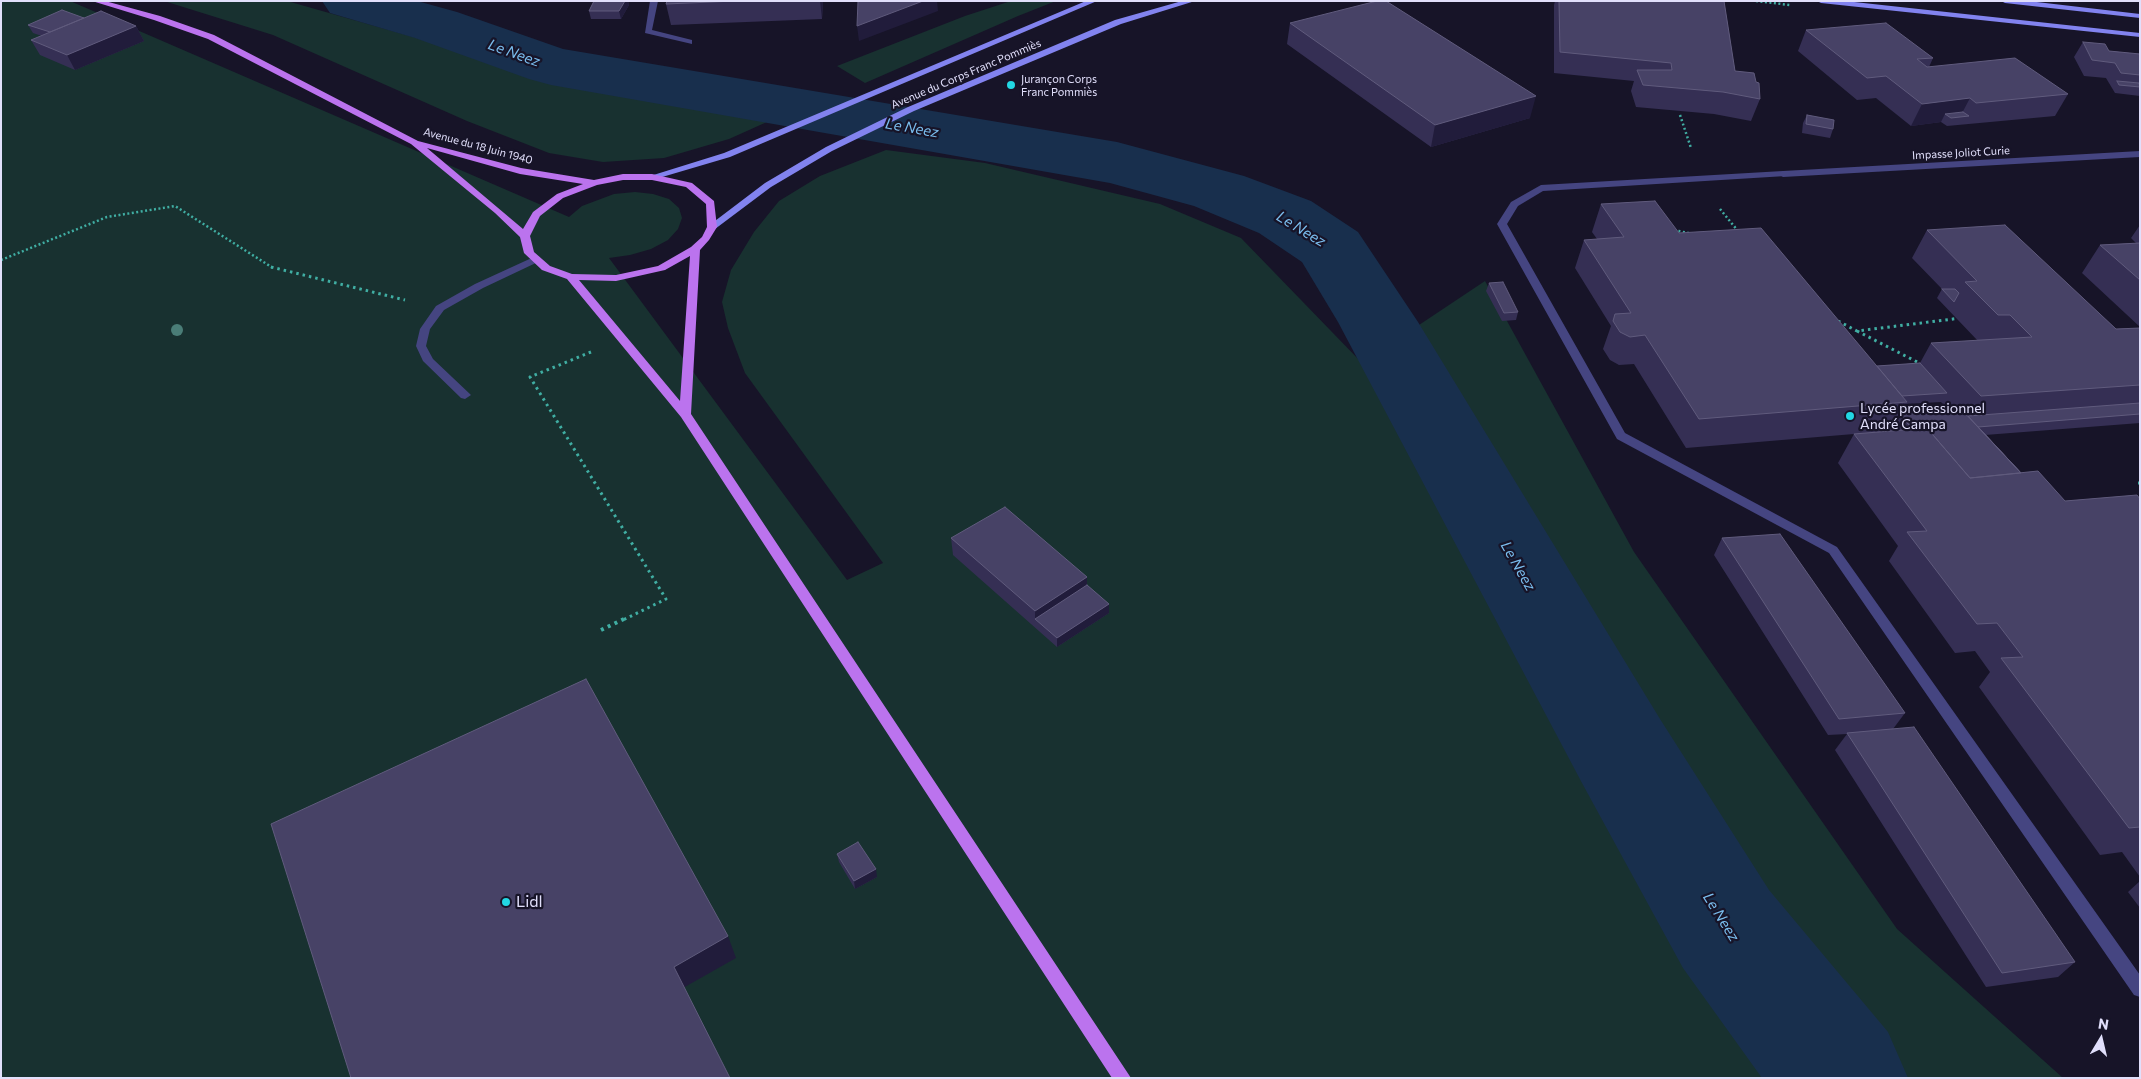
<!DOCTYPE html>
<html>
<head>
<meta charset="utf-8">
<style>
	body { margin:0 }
	#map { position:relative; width:2141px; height:1079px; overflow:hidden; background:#171428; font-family:Commissioner,sans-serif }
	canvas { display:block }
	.frame { position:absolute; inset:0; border:2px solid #e1dffb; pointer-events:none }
	.north { position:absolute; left:2076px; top:1014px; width:50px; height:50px; -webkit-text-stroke:4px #171428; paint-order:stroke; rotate:9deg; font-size:14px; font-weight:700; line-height:20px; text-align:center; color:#e1dffb }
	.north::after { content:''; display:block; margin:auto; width:18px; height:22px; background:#e1dffb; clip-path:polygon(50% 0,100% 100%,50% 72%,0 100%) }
</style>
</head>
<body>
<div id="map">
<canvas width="2141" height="1079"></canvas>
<div class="frame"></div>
<div class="north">N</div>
</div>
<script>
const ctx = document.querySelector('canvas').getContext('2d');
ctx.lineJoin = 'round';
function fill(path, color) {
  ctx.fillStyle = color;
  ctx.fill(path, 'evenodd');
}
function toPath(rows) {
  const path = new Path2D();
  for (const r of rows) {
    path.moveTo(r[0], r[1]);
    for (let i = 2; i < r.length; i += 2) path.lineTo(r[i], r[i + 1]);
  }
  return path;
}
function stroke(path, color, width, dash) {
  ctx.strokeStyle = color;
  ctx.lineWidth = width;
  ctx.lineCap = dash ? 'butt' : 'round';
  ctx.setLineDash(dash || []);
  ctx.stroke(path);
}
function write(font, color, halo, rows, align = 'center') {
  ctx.font = font + ' Commissioner,sans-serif';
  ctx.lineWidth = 4.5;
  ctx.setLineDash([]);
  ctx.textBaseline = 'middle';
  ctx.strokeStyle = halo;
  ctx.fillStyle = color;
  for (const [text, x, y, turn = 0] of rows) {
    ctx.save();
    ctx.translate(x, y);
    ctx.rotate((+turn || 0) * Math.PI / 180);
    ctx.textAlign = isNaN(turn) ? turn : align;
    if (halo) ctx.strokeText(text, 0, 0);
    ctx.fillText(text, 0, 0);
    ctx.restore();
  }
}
fill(toPath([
	[1,1,70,1,569,217,582,206,614,194,635,192,653,194,669,199,679,208,682,218,678,229,668,240,651,249,630,255,609,258,847,580,883,563,745,373,728,328,722,302,731,270,754,232,779,201,820,176,886,150,985,163,1160,204,1241,238,1362,363,1485,281,1634,552,1897,929,2063,1078,1,1078],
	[164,1,287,1,417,38,518,71,778,117,729,139,664,158,603,162,549,153,467,121,273,35],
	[1011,1,1056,1,1018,16,865,83,837,66,965,16]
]), '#183130');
fill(toPath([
	[322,1,417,1,457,12,563,49,1117,142,1244,176,1311,201,1358,232,1418,322,1660,719,1769,890,1888,1032,1908,1078,1762,1078,1683,968,1582,783,1338,322,1302,262,1259,233,1194,206,1110,183,551,85,529,79,415,38,330,13,322,1]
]), '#182f4d');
stroke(toPath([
	[1756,1,1790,5],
	[1680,115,1691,148],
	[1720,209,1738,231],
	[1674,230,1693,234],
	[1,260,107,217,175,206,273,268]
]), '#40aea3', 2.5, [2, 2.5]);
stroke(toPath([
	[271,267,405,300],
	[1838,321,1857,331,1961,318],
	[1857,331,1923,365],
	[591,352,530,377,666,599,623,620],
	[2138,483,2140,483]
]), '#40aea3', 3, [2.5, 4]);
stroke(toPath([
	[601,630,626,618]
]), '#40aea3', 4, [3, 4.5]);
fill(toPath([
	[650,1,658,1,652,30,692,40,692,44,645,33,650,1],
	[1783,171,1788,174,1786,176,1543,191,1518,206,1507,224,1625,433,1837,547,2140,975,2140,997,2134,995,1829,553,1617,439,1497,224,1511,202,1541,185,1783,171],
	[536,256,540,257,540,261,483,288,444,310,430,329,426,346,433,359,471,395,465,399,461,398,423,361,416,346,420,329,436,306,475,284,536,256]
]), '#454581');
fill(toPath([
	[2140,151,2140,157,1783,177,1778,174,1783,171,2140,151]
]), '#454581');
fill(toPath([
	[1086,1,1097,1,730,157,652,180,647,177,724,153,1086,1],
	[1182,1,1195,1,1121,24,914,111,832,151,771,187,715,229,712,230,707,227,765,183,826,147,908,107,1115,20,1182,1],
	[1817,1,1845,1,2140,33,2140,37,1821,3,1817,1],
	[2001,1,2028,1,2140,14,2140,18,2005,3,2001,1]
]), '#8283ef');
fill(toPath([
	[92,1,105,1,160,16,214,35,418,141,521,168,594,180,623,174,652,174,692,183,714,201,717,227,709,240,700,250,691,414,1131,1078,1112,1078,681,417,567,279,542,270,524,253,520,237,495,213,411,144,208,39,154,20,92,1],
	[427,148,520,174,583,184,557,194,533,212,523,229,427,148],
	[623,180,652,180,686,187,706,204,707,227,702,237,691,247,658,266,616,275,572,274,550,266,534,252,530,236,540,216,563,198,597,185,623,180],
	[690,256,680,401,579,280,616,281,665,270,690,256]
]), '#bb73ee');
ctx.fillStyle = '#4a7d77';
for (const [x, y] of [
	[177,330]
]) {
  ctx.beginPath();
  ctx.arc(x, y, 6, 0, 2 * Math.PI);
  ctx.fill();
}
fill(toPath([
	[594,1,628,1,629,5,621,19,591,19,589,11],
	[667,1,823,1,822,19,671,25,666,4],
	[1555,1,1724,1,1735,71,1760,99,1751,121,1714,114,1636,107,1631,91,1634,81,1554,73,1554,5],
	[84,18,136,26,144,41,75,70,40,55,31,40,42,36,33,33,28,25],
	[1290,23,1530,118,1431,147,1287,44],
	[1806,30,1933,58,1929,67,2068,94,2055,116,1947,126,1941,122,1911,126,1876,98,1857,100,1798,51],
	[2083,42,2109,51,2140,54,2140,96,2115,93,2106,78,2084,76,2074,57],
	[1807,115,1833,129,1830,138,1802,133,1803,123],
	[1601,204,1679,233,1877,366,1920,363,1931,343,1978,341,1937,298,1942,289,1912,258,1927,230,2116,329,2140,328,2140,423,1985,435,2021,473,2065,501,2140,499,2140,877,2122,852,2100,855,1979,687,1990,672,1975,651,1955,653,1889,561,1898,546,1838,463,1854,434,1890,431,1686,448,1634,364,1619,365,1610,360,1603,349,1611,326,1575,268,1584,240,1597,239,1592,232],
	[1941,402,1949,410,1900,414,1905,404],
	[2140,225,2140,327,2082,273,2100,245,2136,243,2131,238],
	[1489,283,1518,312,1516,320,1502,321,1486,291],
	[951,538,1087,577,1087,585,1109,604,1109,613,1057,647,953,555],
	[1722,538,1905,713,1893,729,2075,962,2058,977,1986,987,1835,750,1847,734,1828,735,1714,555],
	[837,854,877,877,855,889,839,862],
	[2140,881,2140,908,2128,892]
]), '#352f54');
fill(toPath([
	[623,1,628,1,629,5,621,19,619,11],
	[820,1,823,1,822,19],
	[923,1,937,1,938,11,859,41,857,26],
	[136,26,144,41,75,70,67,55],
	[1536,96,1530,118,1431,147,1435,125],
	[1970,98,1960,117,1945,114,1941,122,1911,126,1922,104],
	[1087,577,1087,594,1035,619,1035,611],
	[1109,604,1109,613,1057,647,1057,638],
	[876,869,877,877,855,889,854,881],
	[728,936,736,958,683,988,674,967]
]), '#211c3b');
const building = toPath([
	[594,1,625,1,619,11,589,11,594,1],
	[667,1,735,1,666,4,667,1],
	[858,1,923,1,857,26,858,1],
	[1377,1,1386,1,1536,96,1435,125,1290,23,1377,1],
	[1559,1,1724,1,1735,71,1754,73,1756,82,1759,83,1760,99,1723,92,1643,85,1637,70,1672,70,1671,63,1560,52,1559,1],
	[62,10,84,18,50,32,28,25,62,10],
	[101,11,136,26,67,55,31,40,101,11],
	[1886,23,1933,58,1917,59,1927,67,2015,58,2068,94,1976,103,1970,98,1922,104,1886,76,1867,78,1806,30,1886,23],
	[2083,42,2105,44,2109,51,2140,54,2140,75,2121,73,2115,63,2092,60,2083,42],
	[2117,81,2139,83,2140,87,2119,85,2117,81],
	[1963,112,1969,116,1951,118,1945,114,1963,112],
	[1807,115,1834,120,1833,129,1806,124,1807,115],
	[1655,201,1679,233,1761,228,1907,402,1699,419,1645,335,1630,337,1620,332,1613,321,1615,314,1631,313,1584,240,1624,237,1601,204,1655,201],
	[2005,225,2116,329,2140,328,2140,385,1981,396,1931,343,2032,337,2010,315,1998,315,1965,282,1977,281,1927,230,2005,225],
	[2140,243,2140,280,2100,245,2140,243],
	[1503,282,1518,312,1504,313,1489,283,1503,282],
	[1942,289,1955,289,1959,293,1954,302,1942,289],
	[1920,363,1947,393,1902,396,1877,366,1920,363],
	[2140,403,2140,414,1978,427,2021,473,1968,416,2140,403],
	[1961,409,2021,473,1970,478,1927,428,1912,429,1900,414,1961,409],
	[1927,428,1970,478,2038,471,2065,501,2137,495,2140,499,2140,827,2129,828,2001,658,2023,657,1997,623,1977,624,1907,532,1927,531,1854,434,1927,428],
	[1005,507,1087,577,1035,611,951,538,1005,507],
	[1780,534,1905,713,1839,719,1722,538,1780,534],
	[1087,585,1109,604,1057,638,1035,619,1087,585],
	[586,679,728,936,674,967,730,1078,351,1078,271,824,586,679],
	[1914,727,2075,962,2002,973,1847,733,1914,727],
	[858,842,876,869,854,881,837,854,858,842]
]);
fill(building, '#474266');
stroke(building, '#605b7d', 1);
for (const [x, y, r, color] of [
	[1011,85,5,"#22d7e3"],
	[1850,416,5,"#22d7e3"],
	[506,902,5,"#22d7e3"]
]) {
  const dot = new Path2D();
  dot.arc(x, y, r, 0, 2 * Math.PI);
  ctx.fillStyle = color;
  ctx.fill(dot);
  stroke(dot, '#171428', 2);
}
write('11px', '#e1dffb', '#171428', [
	["Avenue du Corps Franc Pommiès",966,74,-23],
	["Avenue du 18 Juin 1940",478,146,15],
	["Impasse Joliot Curie",1961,153,-3]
]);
write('11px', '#e1dffb', '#171428', [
	["Jurançon Corps",1021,79],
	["Franc Pommiès",1021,92]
], 'left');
write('14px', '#e1dffb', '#171428', [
	["Lycée professionnel",1860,408],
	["André Campa",1860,424]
], 'left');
write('italic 15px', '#7abdee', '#171428', [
	["Le Neez",514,53,20],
	["Le Neez",912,128,10],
	["Le Neez",1301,229,31],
	["Le Neez",1518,566,60],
	["Le Neez",1721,917,58]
]);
write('16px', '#e1dffb', '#171428', [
	["Lidl",516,902]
], 'left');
</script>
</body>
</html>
